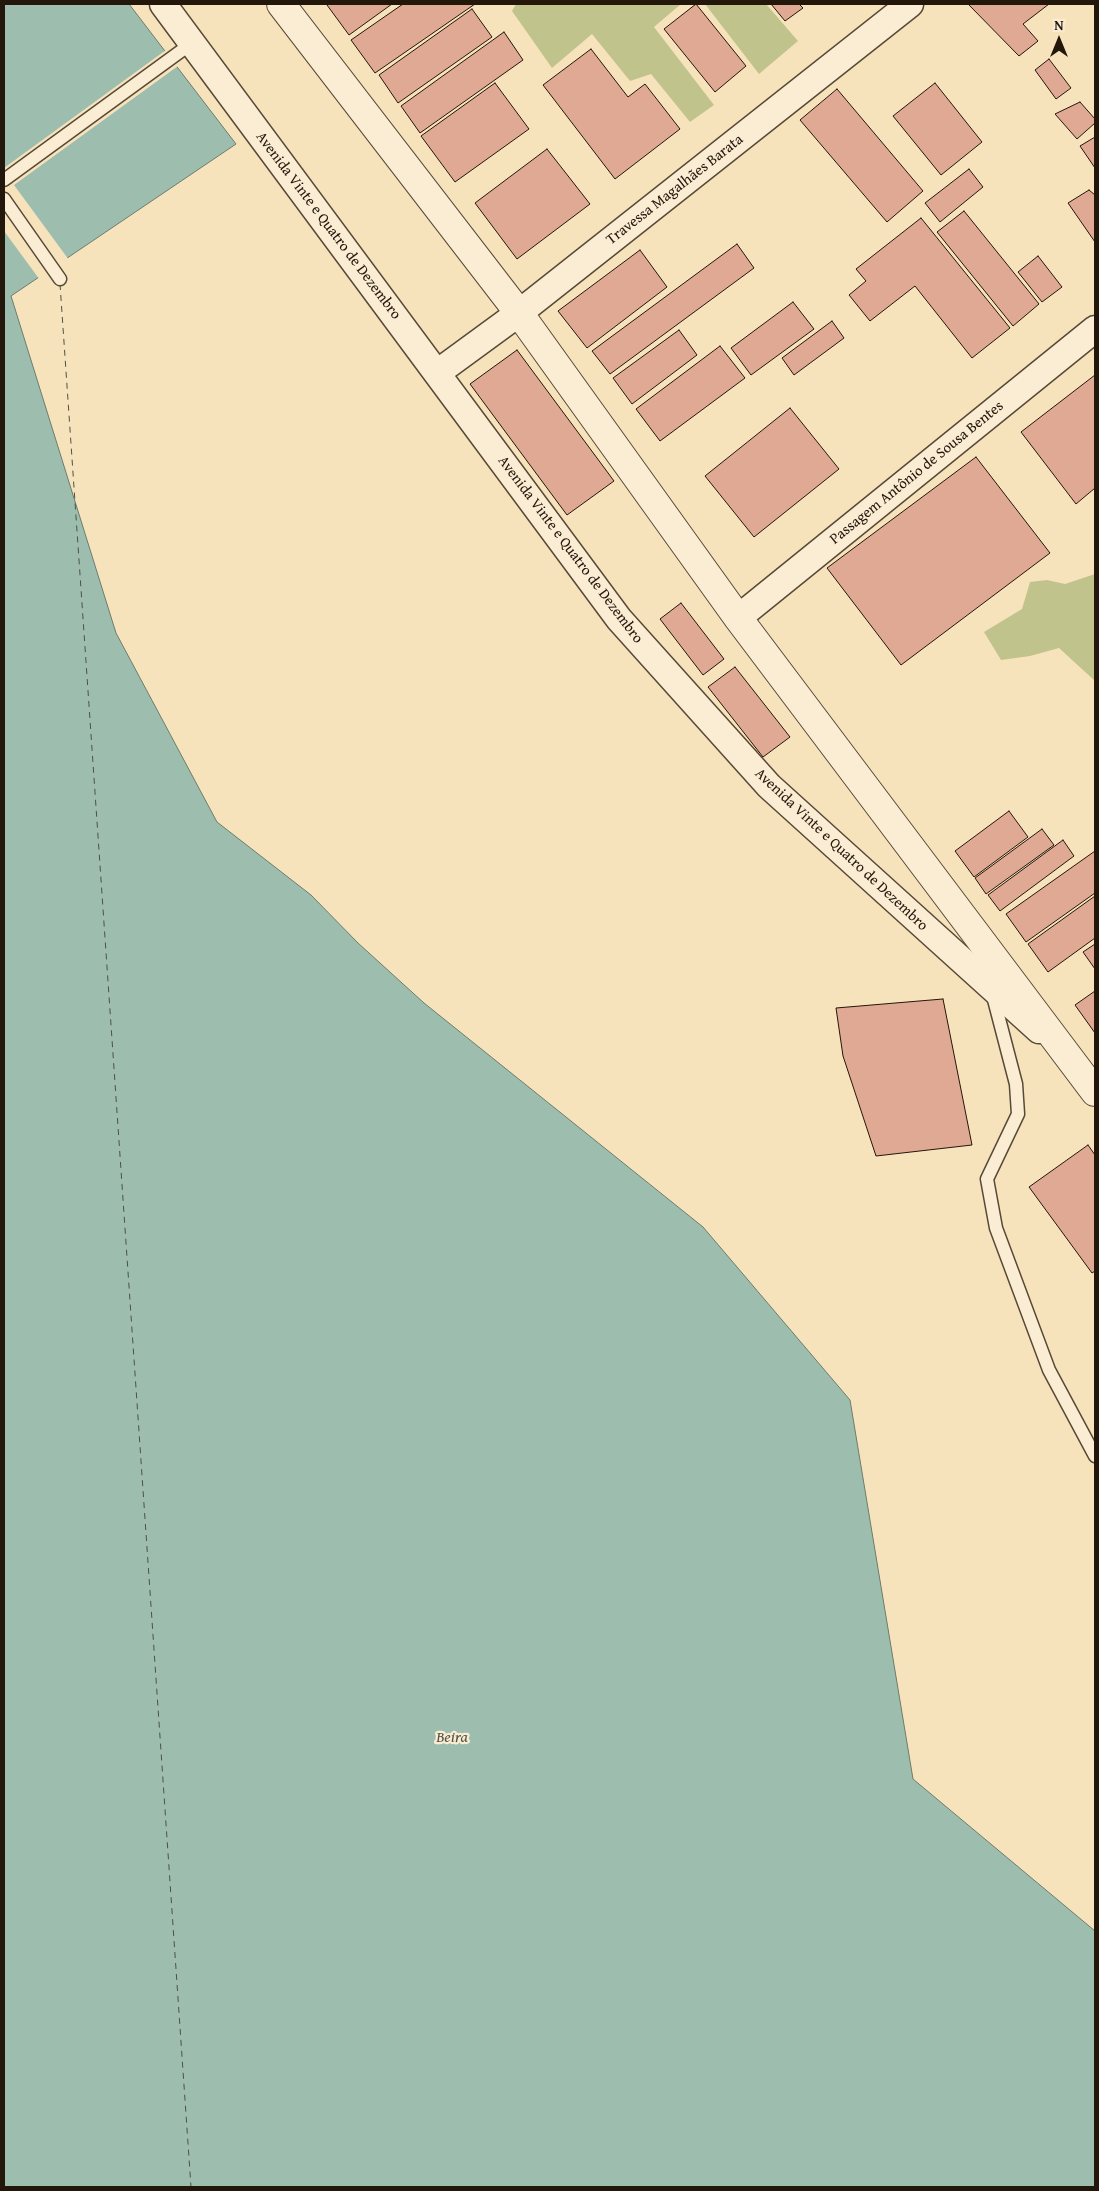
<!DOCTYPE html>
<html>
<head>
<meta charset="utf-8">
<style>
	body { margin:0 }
	#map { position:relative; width:1099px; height:2191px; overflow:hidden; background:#f7e3bb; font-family:"Gentium Book Plus",serif }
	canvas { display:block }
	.frame { position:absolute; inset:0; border:5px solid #23160b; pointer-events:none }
	.north { position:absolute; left:1034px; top:15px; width:50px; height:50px; -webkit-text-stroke:4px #faedd3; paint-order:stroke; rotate:0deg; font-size:14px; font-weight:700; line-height:20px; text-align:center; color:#23160b }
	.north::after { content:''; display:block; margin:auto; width:18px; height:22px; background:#23160b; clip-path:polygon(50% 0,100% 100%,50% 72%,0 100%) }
</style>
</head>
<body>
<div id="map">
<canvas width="1099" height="2191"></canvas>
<div class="frame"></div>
<div class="north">N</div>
</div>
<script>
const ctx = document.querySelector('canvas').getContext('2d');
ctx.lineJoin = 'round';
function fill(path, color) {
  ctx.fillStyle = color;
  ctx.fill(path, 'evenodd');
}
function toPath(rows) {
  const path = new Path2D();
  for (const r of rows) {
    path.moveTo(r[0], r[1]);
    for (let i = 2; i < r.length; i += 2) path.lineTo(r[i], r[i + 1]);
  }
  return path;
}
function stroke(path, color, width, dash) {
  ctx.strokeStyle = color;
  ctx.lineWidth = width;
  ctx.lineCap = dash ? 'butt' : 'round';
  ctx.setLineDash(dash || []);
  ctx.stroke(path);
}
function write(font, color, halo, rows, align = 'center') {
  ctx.font = font + ' "Gentium Book Plus",serif';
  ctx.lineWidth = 4.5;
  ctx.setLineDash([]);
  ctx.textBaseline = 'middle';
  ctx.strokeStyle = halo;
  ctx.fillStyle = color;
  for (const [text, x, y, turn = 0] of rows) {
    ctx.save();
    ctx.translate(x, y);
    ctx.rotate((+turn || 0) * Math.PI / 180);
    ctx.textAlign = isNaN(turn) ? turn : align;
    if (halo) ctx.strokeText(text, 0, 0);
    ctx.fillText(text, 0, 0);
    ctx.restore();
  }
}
fill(toPath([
	[516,4,681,4,654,27,714,105,690,122,651,74,630,81,592,34,552,68,512,11],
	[705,4,766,4,798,41,759,74],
	[1095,574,1095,681,1059,648,1030,656,1001,660,984,632,1022,609,1030,582,1047,580,1065,584]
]), '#c1c38d');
const water = toPath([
	[4,4,129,4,236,144,11,296,116,633,217,822,311,895,358,943,424,1003,703,1227,850,1400,913,1779,1095,1931,1095,2187,4,2187,4,4]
]);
fill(water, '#9dbeae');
stroke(water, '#6c7b6d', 1);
fill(toPath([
	[166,50,178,66,14,185,69,260,40,280,4,231,4,168]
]), '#f7e3bb');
stroke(toPath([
	[60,284,191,2187]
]), '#4e5144', 1, [6, 5]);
const building = toPath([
	[328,4,392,4,349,35,327,5,328,4],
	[403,4,475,4,375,73,351,40,403,4],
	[696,4,746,66,715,92,664,29,696,4],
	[771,4,799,4,803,8,785,21,771,4],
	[970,4,1049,4,1023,24,1038,41,1019,56,969,5,970,4],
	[472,9,492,37,398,103,379,75,472,9],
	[504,32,523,60,420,133,401,106,504,32],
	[591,49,628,97,645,84,680,129,615,179,543,85,591,49],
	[1049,59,1071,88,1056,99,1035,70,1049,59],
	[495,83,529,129,455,182,421,136,495,83],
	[935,83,982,142,941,175,893,116,935,83],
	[837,89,923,191,887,222,800,120,837,89],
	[1080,102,1095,119,1095,123,1077,139,1055,114,1080,102],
	[1095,137,1095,168,1080,146,1095,137],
	[547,149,590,204,517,259,475,203,547,149],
	[969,169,983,187,940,222,925,203,969,169],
	[1089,190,1095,195,1095,242,1068,203,1089,190],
	[964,211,1039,304,1013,326,937,232,964,211],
	[921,218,1010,328,972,358,915,286,870,321,849,295,866,281,856,269,921,218],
	[737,244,754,268,610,374,592,351,737,244],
	[640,250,667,287,587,348,558,311,640,250],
	[1038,256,1062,287,1042,302,1018,272,1038,256],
	[793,302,814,329,751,375,731,348,793,302],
	[832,321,844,338,794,375,782,358,832,321],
	[679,330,697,355,632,404,613,378,679,330],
	[720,346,745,378,660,441,636,409,720,346],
	[517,350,614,481,567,515,470,384,517,350],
	[1095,375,1095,488,1076,504,1021,432,1095,375],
	[790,408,839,469,754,537,705,476,790,408],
	[976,457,1050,553,901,665,827,568,976,457],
	[681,603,724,659,703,675,660,619,681,603],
	[735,667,790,737,763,757,708,687,735,667],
	[1009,811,1028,837,974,877,955,851,1009,811],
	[1042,829,1054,845,986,894,975,878,1042,829],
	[1063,840,1074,856,1000,911,988,895,1063,840],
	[1095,851,1095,893,1026,942,1006,914,1095,851],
	[1095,896,1095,938,1048,972,1028,944,1095,896],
	[1095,944,1095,969,1083,952,1095,944],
	[1095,991,1095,1033,1075,1005,1095,991],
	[943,999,972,1145,876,1156,843,1056,836,1008,943,999],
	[1088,1145,1095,1155,1095,1271,1092,1273,1029,1187,1088,1145]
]);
fill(building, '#dfa994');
stroke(building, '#23160b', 1);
const service = toPath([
	[4,180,192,43],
	[4,199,60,279],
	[992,992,1016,1084,1018,1114,987,1179,996,1228,1049,1370,1095,1456]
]);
const minor = toPath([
	[163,4,619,619,769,786,1039,1030],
	[437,373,519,313,910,4],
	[738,618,1095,329]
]);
const tertiary = toPath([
	[281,4,519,313,738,618,1095,1092]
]);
stroke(service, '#584937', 15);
stroke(minor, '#584937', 29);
stroke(tertiary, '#584937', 30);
stroke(service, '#faedd3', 12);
stroke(minor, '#faedd3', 26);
stroke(tertiary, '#faedd3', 28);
write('15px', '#23160b', '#faedd3', [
	["Travessa Magalhães Barata",675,190,-38],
	["Avenida Vinte e Quatro de Dezembro",328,226,53],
	["Passagem Antônio de Sousa Bentes",917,473,-39],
	["Avenida Vinte e Quatro de Dezembro",570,550,53],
	["Avenida Vinte e Quatro de Dezembro",841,850,43]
]);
write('italic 16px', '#4e5144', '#faedd3', [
	["Beira",452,1738]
]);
</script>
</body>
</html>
